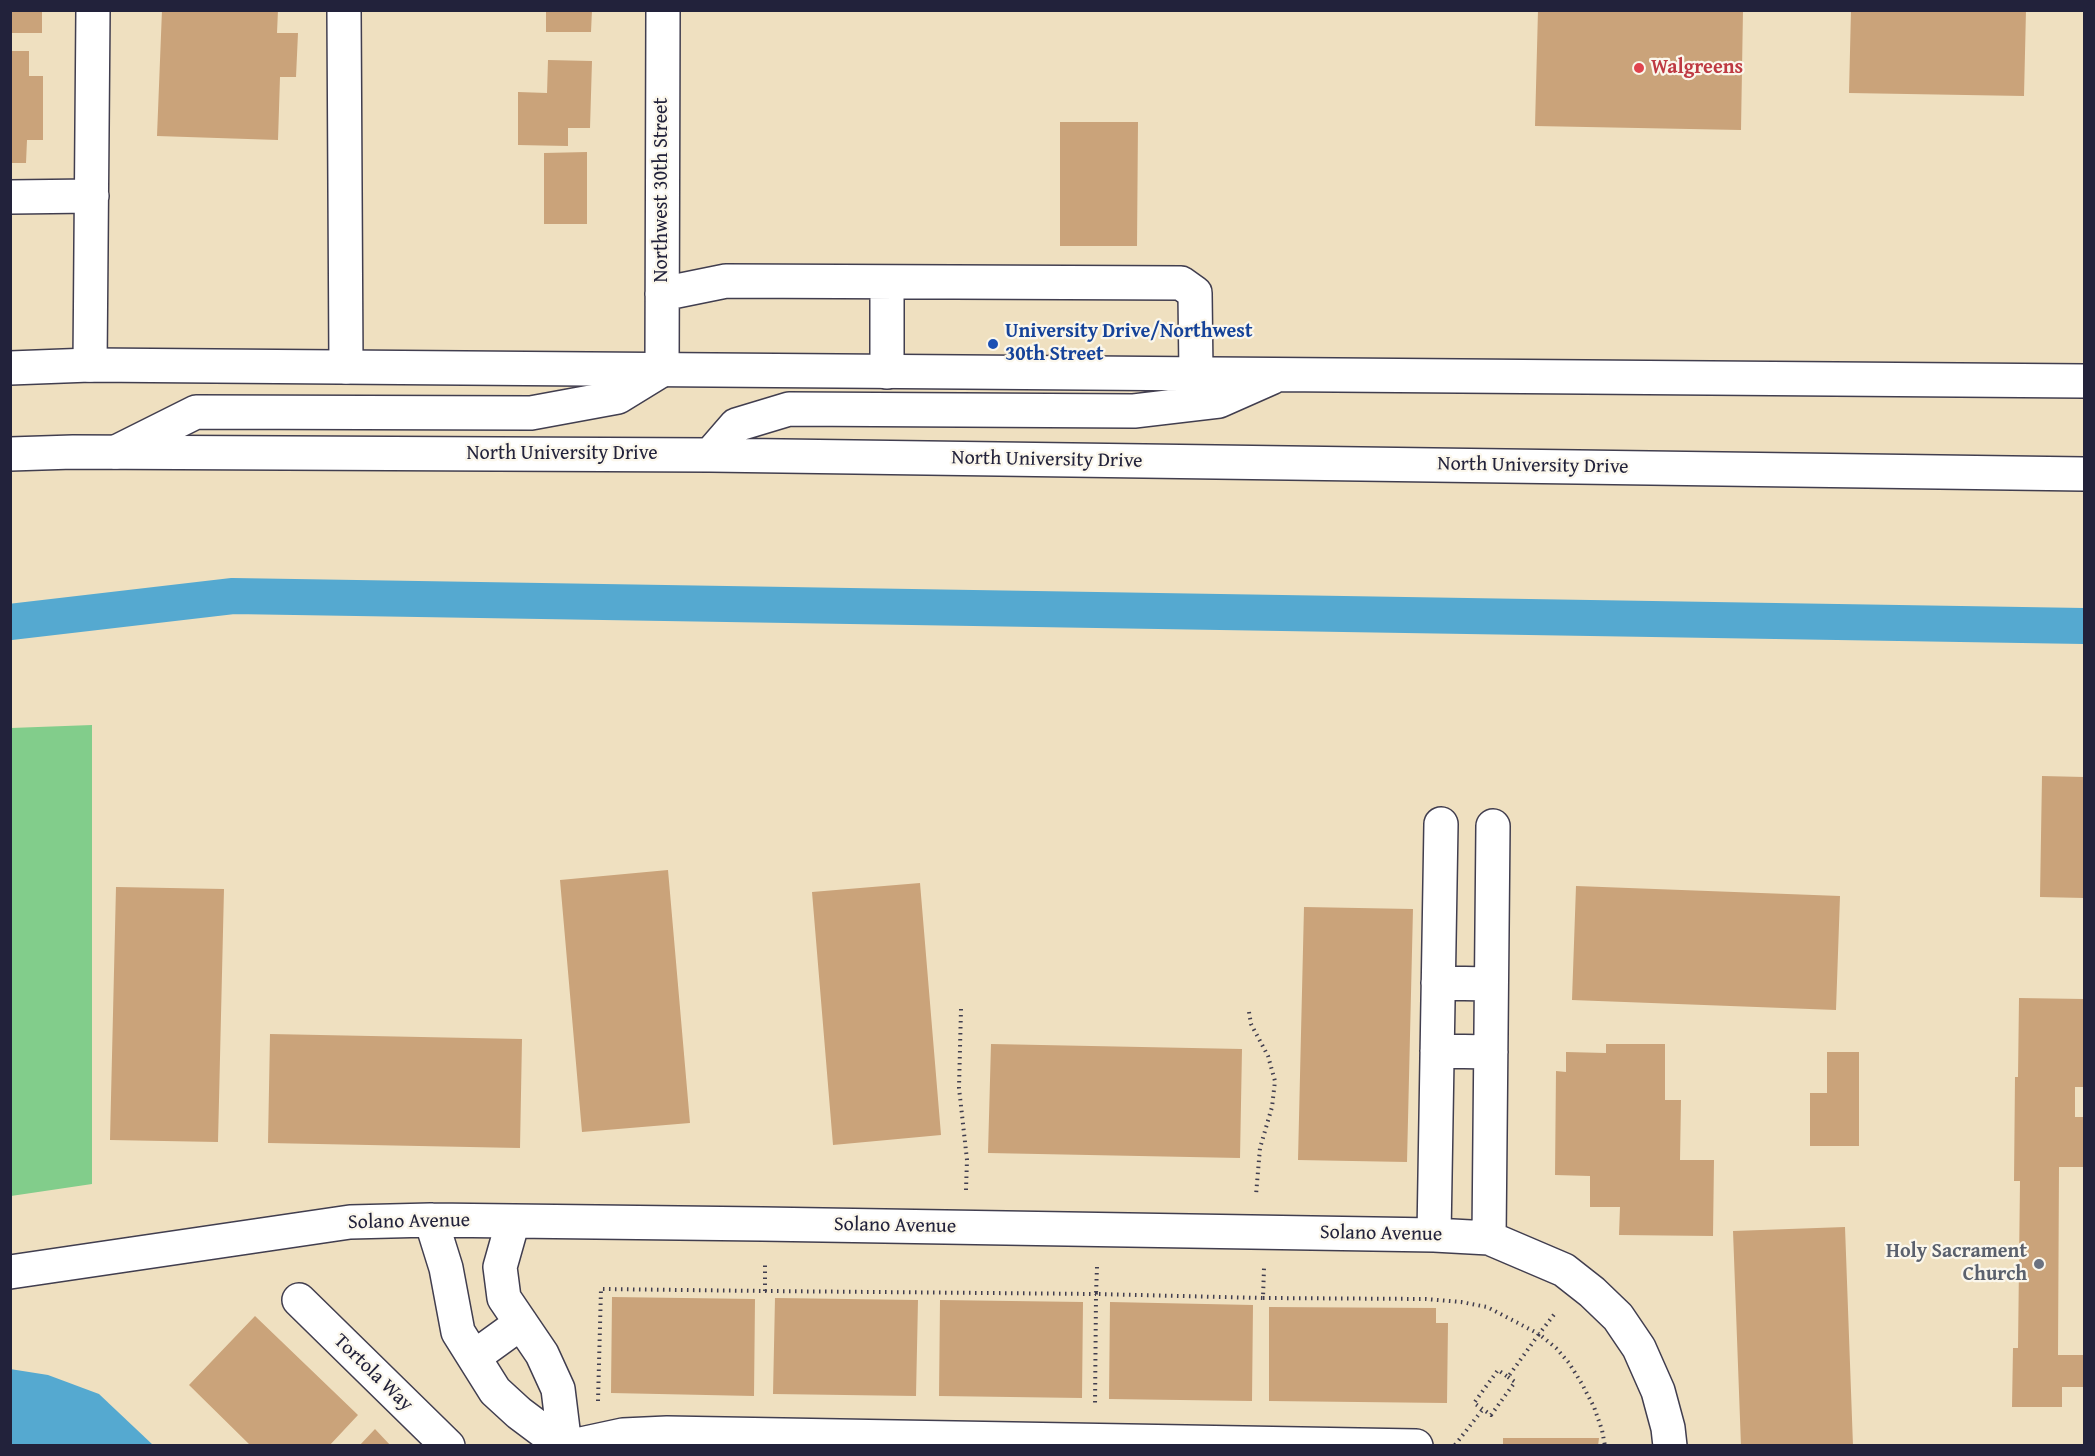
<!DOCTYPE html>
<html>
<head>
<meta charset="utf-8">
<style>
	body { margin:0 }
	#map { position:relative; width:2095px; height:1456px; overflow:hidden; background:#efe0c0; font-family:"Gentium Book Plus",serif }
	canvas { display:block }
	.frame { position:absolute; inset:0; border:12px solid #22223b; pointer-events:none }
</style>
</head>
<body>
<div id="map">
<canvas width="2095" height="1456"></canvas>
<div class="frame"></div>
</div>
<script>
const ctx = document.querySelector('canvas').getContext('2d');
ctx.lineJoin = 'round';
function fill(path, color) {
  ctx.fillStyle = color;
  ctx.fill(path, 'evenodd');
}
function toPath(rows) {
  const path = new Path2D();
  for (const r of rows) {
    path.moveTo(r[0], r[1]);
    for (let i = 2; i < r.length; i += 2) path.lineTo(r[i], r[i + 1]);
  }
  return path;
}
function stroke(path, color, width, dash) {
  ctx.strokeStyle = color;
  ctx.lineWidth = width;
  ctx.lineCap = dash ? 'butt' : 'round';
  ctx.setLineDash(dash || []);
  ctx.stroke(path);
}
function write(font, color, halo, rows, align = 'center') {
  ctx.font = font + ' "Gentium Book Plus",serif';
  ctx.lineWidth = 4.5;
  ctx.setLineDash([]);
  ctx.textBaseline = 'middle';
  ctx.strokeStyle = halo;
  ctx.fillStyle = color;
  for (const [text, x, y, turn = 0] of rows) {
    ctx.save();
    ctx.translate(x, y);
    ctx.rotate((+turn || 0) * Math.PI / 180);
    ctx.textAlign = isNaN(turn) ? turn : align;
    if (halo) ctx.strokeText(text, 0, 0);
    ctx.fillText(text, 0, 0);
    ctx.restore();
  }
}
fill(toPath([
	[92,725,92,1184,11,1196,11,728]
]), '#82cd8b');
fill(toPath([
	[10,1369,48,1375,99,1394,153,1445,11,1445]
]), '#55a9d0');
stroke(toPath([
	[10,622,233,596,2084,626]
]), '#55a9d0', 36);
fill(toPath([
	[10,10,42,10,42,33,10,33],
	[162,10,278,10,277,33,298,33,296,77,280,77,278,140,157,136],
	[546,10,592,10,591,32,546,32],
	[1538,10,1743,10,1741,130,1535,126],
	[1851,10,2026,10,2024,96,1849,93],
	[10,51,29,51,29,76,43,76,43,140,27,140,26,163,10,163],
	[548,60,592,61,590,128,568,128,568,146,518,145,518,92,547,93],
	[1060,122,1138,122,1137,246,1060,246],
	[587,152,587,224,544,224,544,153],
	[2042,776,2084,777,2084,898,2040,897],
	[668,870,690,1123,582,1132,560,880],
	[920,883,941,1135,833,1145,812,892],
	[1576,886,1840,896,1836,1010,1572,1000],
	[116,887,224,889,218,1142,110,1140],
	[1304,907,1413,909,1407,1162,1298,1160],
	[2019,998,2084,999,2084,1087,2075,1087,2075,1117,2084,1117,2084,1167,2059,1167,2058,1355,2084,1355,2084,1387,2062,1387,2062,1407,2012,1407,2013,1348,2018,1348,2020,1181,2014,1181,2015,1077,2018,1077],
	[270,1034,522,1039,520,1148,268,1143],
	[991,1044,1242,1049,1240,1158,988,1153],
	[1606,1044,1665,1044,1665,1100,1681,1100,1680,1160,1714,1160,1713,1236,1619,1235,1620,1207,1590,1207,1590,1176,1555,1175,1556,1071,1566,1072,1566,1052,1606,1053],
	[1827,1052,1859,1052,1859,1146,1810,1146,1810,1093,1827,1093],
	[1845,1227,1853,1446,1741,1446,1733,1231],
	[612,1297,755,1299,754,1396,611,1393],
	[775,1298,918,1300,916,1396,773,1394],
	[940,1300,1083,1302,1082,1398,939,1396],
	[1110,1302,1253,1305,1252,1401,1109,1399],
	[1269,1307,1436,1308,1436,1323,1448,1323,1447,1403,1269,1401],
	[255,1316,358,1415,329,1446,251,1446,189,1385],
	[375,1429,391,1446,359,1446],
	[1503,1438,1599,1438,1598,1446,1503,1446]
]), '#caa37a');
const minor = toPath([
	[344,10,346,367],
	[10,197,92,196],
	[662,294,726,281,1181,283,1195,293,1196,373],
	[90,365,93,10],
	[887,372,887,282],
	[116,452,196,412,531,413,618,397,662,370,663,10],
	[1438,983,1491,984],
	[1437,1051,1491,1052],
	[431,1220,446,1268,458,1332,495,1391,519,1413,563,1446],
	[513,1221,500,1267,504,1298,542,1354,558,1389,565,1446],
	[1434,1235,1441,824],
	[1489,1238,1493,826],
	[10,1272,350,1222,431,1220,762,1224,1434,1235,1489,1238,1564,1270,1592,1292,1618,1317,1639,1348,1658,1391,1668,1428,1670,1446],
	[299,1300,448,1446],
	[474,1357,521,1323],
	[572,1446,623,1435,667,1433,1416,1446]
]);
const major = toPath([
	[10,368,90,365,2084,381],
	[10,454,73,452,710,455,2084,474],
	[710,455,736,425,789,409,1134,411,1219,401,1271,378]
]);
stroke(minor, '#413e4f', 36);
stroke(major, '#413e4f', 36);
stroke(toPath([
	[961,1009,959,1088,967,1160,966,1190],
	[1249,1012,1251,1024,1268,1056,1275,1081,1272,1107,1260,1148,1256,1195],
	[1097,1267,1096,1294,1263,1298,1264,1268],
	[765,1291,1096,1294,1095,1407],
	[1263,1298,1426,1299,1461,1302,1487,1307,1539,1334,1556,1312],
	[1508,1377,1515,1382,1491,1415,1474,1403,1498,1370,1508,1377,1539,1334,1556,1348,1569,1363,1582,1384,1594,1407,1602,1430,1605,1446],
	[598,1401,601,1289,765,1291,765,1261],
	[1455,1445,1483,1409]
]), '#413e4f', 4, [1.5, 4.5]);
stroke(minor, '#fff', 33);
stroke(major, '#fff', 33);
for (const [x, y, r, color] of [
	[1639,68,6,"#e0444e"],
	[993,344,6,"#1a4fb4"],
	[2039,1264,6,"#6b7280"]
]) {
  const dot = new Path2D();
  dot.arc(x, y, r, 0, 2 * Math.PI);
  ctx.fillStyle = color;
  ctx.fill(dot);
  stroke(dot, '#fbf7ec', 2);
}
write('bold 20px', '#be3a42', '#fbf7ec', [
	["Walgreens",1651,68]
], 'left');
write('20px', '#22223b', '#fbf7ec', [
	["Northwest 30th Street",662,190,-90],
	["North University Drive",562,454],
	["North University Drive",1047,460,1],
	["North University Drive",1533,466,1],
	["Solano Avenue",409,1222,-1],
	["Solano Avenue",895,1226,1],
	["Solano Avenue",1381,1234,1],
	["Tortola Way",373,1373,44]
]);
write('bold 20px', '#164399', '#fbf7ec', [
	["University Drive/Northwest",1005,332],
	["30th Street",1005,355]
], 'left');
write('bold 20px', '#5b616d', '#fbf7ec', [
	["Holy Sacrament",2027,1252],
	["Church",2027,1275]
], 'right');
</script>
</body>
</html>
